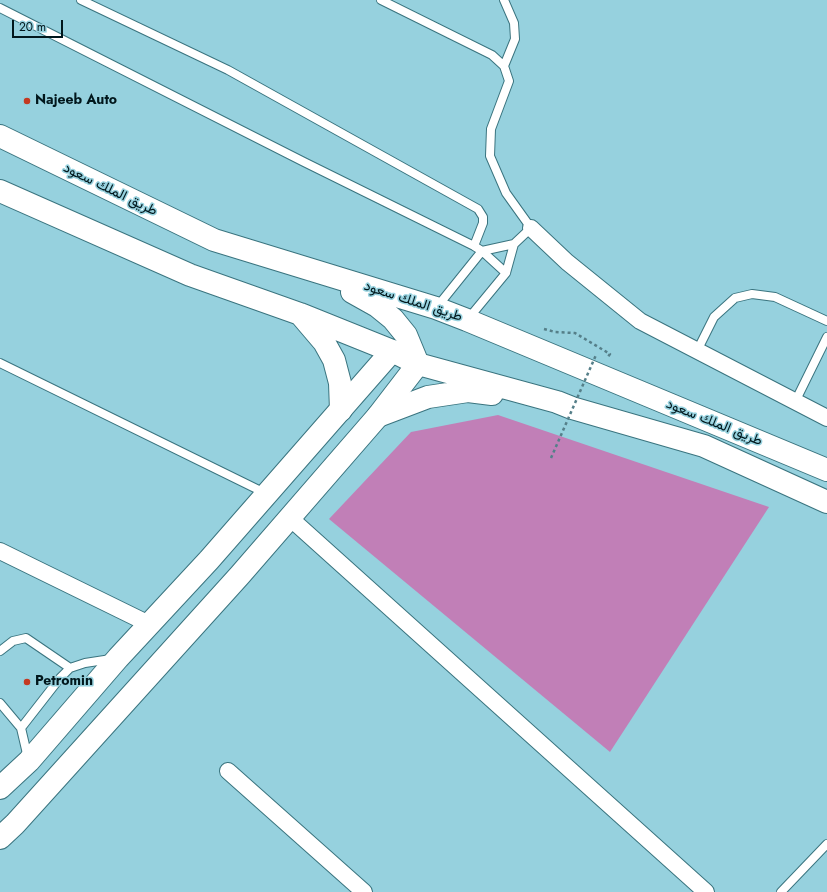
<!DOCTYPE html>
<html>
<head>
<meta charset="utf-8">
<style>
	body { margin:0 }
	#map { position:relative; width:827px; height:892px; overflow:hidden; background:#96d1de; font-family:Jost,sans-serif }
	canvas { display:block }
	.scale { position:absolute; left:12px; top:20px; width:51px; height:18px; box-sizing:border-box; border:2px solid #01171c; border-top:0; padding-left:5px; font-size:12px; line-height:14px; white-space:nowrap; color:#01171c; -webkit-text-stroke:3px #96d1de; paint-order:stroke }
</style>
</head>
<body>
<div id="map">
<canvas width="827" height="892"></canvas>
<div class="scale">20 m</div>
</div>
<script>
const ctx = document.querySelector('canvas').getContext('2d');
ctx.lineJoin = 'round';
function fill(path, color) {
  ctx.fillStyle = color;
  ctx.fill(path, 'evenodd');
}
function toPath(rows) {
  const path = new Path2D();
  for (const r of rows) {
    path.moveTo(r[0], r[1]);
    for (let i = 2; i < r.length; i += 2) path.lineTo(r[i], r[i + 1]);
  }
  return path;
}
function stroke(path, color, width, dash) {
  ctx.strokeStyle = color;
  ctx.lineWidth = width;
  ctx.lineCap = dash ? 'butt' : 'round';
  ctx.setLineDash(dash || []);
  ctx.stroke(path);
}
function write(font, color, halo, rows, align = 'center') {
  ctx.font = font + ' Jost,Vazirmatn,sans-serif';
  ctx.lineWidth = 3;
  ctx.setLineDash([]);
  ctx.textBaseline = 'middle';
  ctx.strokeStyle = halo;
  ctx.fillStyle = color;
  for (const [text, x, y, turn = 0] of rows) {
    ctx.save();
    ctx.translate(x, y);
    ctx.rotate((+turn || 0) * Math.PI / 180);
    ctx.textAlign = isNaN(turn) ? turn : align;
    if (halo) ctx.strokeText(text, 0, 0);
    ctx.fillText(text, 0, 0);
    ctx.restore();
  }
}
fill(toPath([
	[498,415,769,507,610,752,329,519,411,432]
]), '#c17fb7');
const lane = toPath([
	[81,0,228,70,478,209,483,217,483,223,474,246],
	[381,0,492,55,504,66,509,81,491,129,490,156,506,193,531,228,514,244,506,273,468,319],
	[0,8,304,162,474,246,482,251,506,273],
	[504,66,515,39,514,23,504,0],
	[437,307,482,251,514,244],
	[697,351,714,317,735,298,752,294,775,297,827,321],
	[0,363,265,493],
	[795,402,827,337],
	[0,651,13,641,26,638,70,668],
	[0,703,21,728],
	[28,758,21,728,60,678,70,668,85,663,111,659],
	[781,892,827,844]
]);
const street = toPath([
	[531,228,567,262,640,321,827,418],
	[290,518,706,892],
	[0,551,149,624],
	[228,771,364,892]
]);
const secondary = toPath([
	[0,788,29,761,118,658,209,560,392,351],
	[0,838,15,824,240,575,378,416,418,364]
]);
const highway = toPath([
	[0,136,214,240,436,308,467,320,827,470],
	[0,191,190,275,300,314,392,351,418,364,557,402,572,408,704,446,827,502],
	[352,292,377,306,393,319,406,335,418,364],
	[301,315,324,342,334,360,340,383,341,410],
	[378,416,428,397,468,391,492,394]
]);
stroke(lane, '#3a747f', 10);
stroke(street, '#3a747f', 18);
stroke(secondary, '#3a747f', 24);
stroke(highway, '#3a747f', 24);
stroke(toPath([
	[544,329,555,332,575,333,610,354,607,358]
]), '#557f89', 2.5, [3, 3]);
stroke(lane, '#fff', 8);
stroke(street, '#fff', 16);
stroke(secondary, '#fff', 22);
stroke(highway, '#fff', 22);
stroke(toPath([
	[551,458,596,355]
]), '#557f89', 2.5, [3, 3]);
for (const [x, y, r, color] of [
	[27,101,4,"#c43921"],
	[27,682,4,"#c43921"]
]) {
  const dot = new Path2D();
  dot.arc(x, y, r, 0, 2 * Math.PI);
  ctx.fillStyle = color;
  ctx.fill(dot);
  stroke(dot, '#96d1de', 1.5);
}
write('bold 14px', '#01171c', '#96d1de', [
	["Najeeb Auto",35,101],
	["Petromin",35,682]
], 'left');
write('14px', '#01171c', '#96d1de', [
	["طريق الملك سعود",110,190,26],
	["طريق الملك سعود",413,302,18],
	["طريق الملك سعود",714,423,22]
]);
</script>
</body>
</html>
